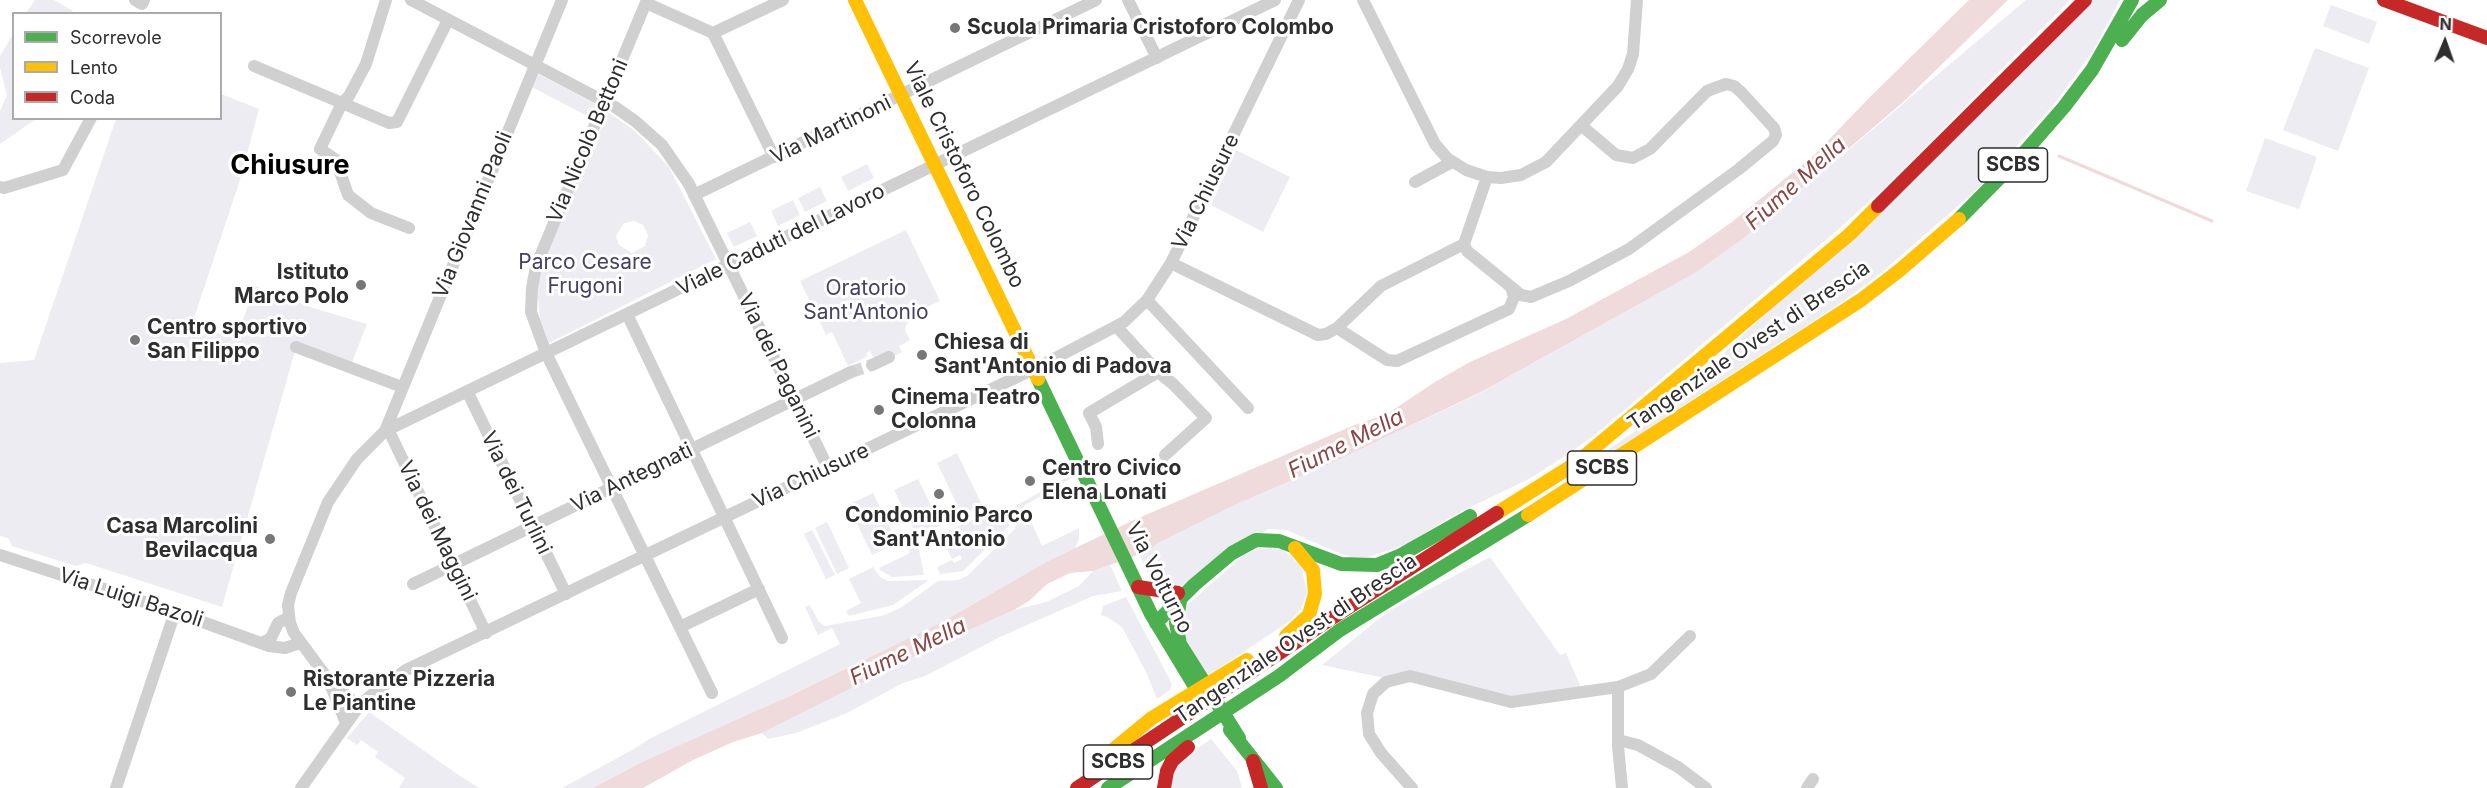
<!DOCTYPE html>
<html>
<head>
<meta charset="utf-8">
<style>
	body { margin:0 }
	#map { position:relative; width:2487px; height:788px; overflow:hidden; background:#fff; font-family:Inter,sans-serif }
	canvas { display:block }
	.legend { position:absolute; left:12px; top:12px; width:210px; height:108px; box-sizing:border-box; background:#fff; border:2px solid #ababab; margin:0; padding:8px 10px; list-style:none; font-size:18px; color:#2e2e2e }
	.legend li { display:flex; align-items:center; gap:12px; height:30px }
	.legend b { width:30px; border:2px solid #ababab }
	.north { position:absolute; left:2415px; top:12px; width:60px; height:60px; -webkit-text-stroke:4px #fff; paint-order:stroke; rotate:2deg; font-size:16px; font-weight:700; line-height:24px; text-align:center; color:#2e2e2e }
	.north::after { content:''; display:block; margin:auto; width:21px; height:27px; background:#2e2e2e; clip-path:polygon(50% 0,100% 100%,50% 72%,0 100%) }
</style>
</head>
<body>
<div id="map">
<canvas width="2487" height="788"></canvas>
<ul class="legend">
<li><b style="height:8px;background:#4caf50"></b>Scorrevole</li>
<li><b style="height:8px;background:#ffc107"></b>Lento</li>
<li><b style="height:8px;background:#c62828"></b>Coda</li>
</ul>
<div class="north">N</div>
</div>
<script>
const ctx = document.querySelector('canvas').getContext('2d');
ctx.lineJoin = 'round';
function fill(path, color) {
  ctx.fillStyle = color;
  ctx.fill(path, 'evenodd');
}
function toPath(rows) {
  const path = new Path2D();
  for (const r of rows) {
    path.moveTo(r[0], r[1]);
    for (let i = 2; i < r.length; i += 2) path.lineTo(r[i], r[i + 1]);
  }
  return path;
}
function stroke(path, color, width, dash) {
  ctx.strokeStyle = color;
  ctx.lineWidth = width;
  ctx.lineCap = dash ? 'butt' : 'round';
  ctx.setLineDash(dash || []);
  ctx.stroke(path);
}
function write(font, color, halo, rows, align = 'center') {
  ctx.font = font + ' Inter,sans-serif';
  ctx.lineWidth = 6;
  ctx.setLineDash([]);
  ctx.textBaseline = 'middle';
  ctx.strokeStyle = halo;
  ctx.fillStyle = color;
  for (const [text, x, y, turn = 0] of rows) {
    ctx.save();
    ctx.translate(x, y);
    ctx.rotate((+turn || 0) * Math.PI / 180);
    ctx.textAlign = isNaN(turn) ? turn : align;
    if (halo) ctx.strokeText(text, 0, 0);
    ctx.fillText(text, 0, 0);
    ctx.restore();
  }
}
fill(toPath([
	[35,0,54,0,73,11,71,13,26,13],
	[2026,0,2070,0,1886,186,1841,227,1596,434,1565,456,1529,479,1452,516,1408,544,1368,557,1351,557,1336,552,1287,530,1268,529,1178,588,1152,582,1139,554,1158,543,1237,504,1332,463,1480,393,1695,273,1744,238],
	[2094,0,2120,0,2093,51,2076,74,2055,103,1982,185,1881,273,1842,302,1586,469,1589,463,1654,418,1678,397],
	[2331,5,2377,22,2369,44,2323,26],
	[13,34,14,118,36,119,0,144,0,111,7,95,0,68,0,56],
	[2315,48,2369,68,2338,151,2283,130],
	[538,74,596,104,591,118,532,87],
	[221,94,259,109,240,180,192,324,236,339,255,286,310,307,367,324,351,365,297,344,222,607,86,563,76,566,12,546,8,538,0,536,0,363,34,360,116,119,220,118],
	[608,112,635,131,669,167,716,259,549,343,540,319,537,286,544,258],
	[634,221,643,225,648,235,645,246,632,253,619,245,616,236,624,223],
	[2265,138,2317,157,2299,209,2246,191],
	[1236,150,1290,177,1263,232,1211,205],
	[867,164,874,178,848,191,841,177],
	[820,187,827,201,805,212,798,198],
	[793,200,800,215,778,226,771,211],
	[750,222,757,236,734,247,727,233],
	[906,230,940,301,914,313,918,321,910,321,906,325,905,330,910,340,899,346,902,352,894,356,892,351,874,359,870,351,866,353,868,356,848,366,832,332,826,335,800,281],
	[957,453,982,505,962,515,937,463],
	[1069,476,1070,479,1024,506,1042,546,1079,528,1079,539,1075,548,1048,561,942,622,741,719,640,763,593,788,562,788,634,749,649,739,840,644,832,628,818,635,805,607,810,605,819,622,825,626,881,616,899,609,938,581,958,580,967,576,1015,529,1017,519,1012,508],
	[918,479,941,525,917,536,894,490],
	[873,493,897,543,872,555,848,505],
	[986,513,992,525,1009,517,1009,526,963,571,940,574,937,567,952,560,954,563,962,559,960,555,952,559,940,535],
	[827,522,849,568,837,574,815,528],
	[812,530,835,575,826,579,804,534],
	[918,545,924,575,892,577,880,570,879,568,910,553,909,549],
	[1260,548,1283,550,1301,566,1307,592,1301,609,1287,623,1207,676,1186,639,1185,607,1245,554],
	[1490,557,1560,655,1566,653,1580,685,1579,689,1516,698,1410,674,1389,679,1322,665,1390,610],
	[1110,565,1122,591,1093,596,1000,637,925,676,903,683,845,714,796,733,768,739,762,733,949,639,1014,610,1046,602,1079,586,1093,571],
	[873,567,880,577,888,581,929,580,893,605,849,616,846,611,861,603,849,579],
	[1126,597,1172,684,1170,690,1157,699,1147,674,1122,627,1107,617,1101,615,1103,606],
	[369,712,460,776,479,788,399,788,405,778,375,757,378,752,361,740,357,745,347,738],
	[1211,739,1237,771,1242,788,1168,788,1178,761]
]), '#edecf3');
fill(toPath([
	[1969,0,2008,0,1902,103,1744,238,1695,273,1483,391,1332,463,1237,504,1158,543,1146,552,1093,571,1070,573,1047,584,1029,601,1014,610,949,639,762,733,733,742,693,760,643,788,593,788,640,763,783,699,942,622,1048,561,1134,520,1352,426,1387,414,1435,382,1470,362,1566,319,1689,252,1732,222,1814,155,1871,96]
]), '#efdbdb');
stroke(toPath([
	[2059,156,2212,221]
]), '#efdbdb', 3);
stroke(toPath([
	[851,372,872,365]
]), '#d5d5d5', 12, [12, 6]);
stroke(toPath([
	[135,0,142,4,144,0],
	[411,0,615,107,635,121,662,145,689,184,828,468],
	[647,0,536,266,532,288,531,312,546,353,712,693],
	[1128,0,1157,58],
	[1363,0,1435,144,1447,158,1466,170,1487,177,1501,178,1521,175,1546,162,1618,86,1628,69,1633,54,1637,0],
	[646,3,713,33,783,0],
	[713,33,774,157],
	[254,66,342,103,349,96,366,64,386,0],
	[1487,177,1464,244,1467,251,1521,295,1531,297,1569,281,1629,249,1739,169,1773,141,1776,135,1774,128,1741,92,1734,86,1726,84,1707,91,1650,149,1633,158,1616,155,1582,126],
	[1415,182,1452,162],
	[0,187,4,188,63,170,91,118],
	[694,195,1096,0],
	[409,228,371,213,348,195,336,160,320,149,342,103,389,123,397,122,448,20],
	[1171,263,1318,335,1326,334,1337,328,1381,286,1464,244],
	[1147,300,1248,408],
	[627,314,782,638],
	[1117,327,1158,372,1173,384,1206,418,1165,455],
	[1337,328,1387,360,1397,361,1509,309,1514,297,1511,287],
	[296,347,402,387],
	[872,365,889,357],
	[467,391,566,594],
	[388,429,486,633],
	[385,431,562,0],
	[1098,444,1096,427,1089,413,1158,372],
	[0,555,175,612,269,646,285,648,300,643],
	[413,584,851,372],
	[680,627,759,589],
	[262,643,271,638,278,623,289,617],
	[331,682,359,706],
	[1618,687,1618,746,1622,788],
	[346,723,328,679,294,633,290,623,288,605,291,593,328,502,357,459,385,431,1275,0],
	[1618,740,1638,745,1678,767,1706,788],
	[116,788,175,612],
	[301,788,359,706,377,690,406,670,1044,364,1124,322,1147,300,1171,263,1299,0],
	[1412,788,1381,753,1369,734,1367,713,1373,694,1386,682,1410,676,1511,702,1618,687,1651,674,1690,636],
	[1807,788,1813,779]
]), '#d0d0d0', 12);
stroke(toPath([
	[2122,40,2142,15,2160,0],
	[1959,219,2023,154,2064,107,2092,70,2132,0],
	[1038,379,1151,614,1203,700],
	[1180,601,1176,623,1180,644,1239,738],
	[1156,623,1194,585,1232,553,1256,540,1279,541,1341,564,1377,565,1399,556,1470,516],
	[1230,730,1276,788],
	[1108,788,1279,676,1340,630,1528,515]
]), '#4caf50', 14);
stroke(toPath([
	[855,0,1038,379],
	[1497,513,1575,464,1850,234,1878,206],
	[1528,515,1861,300,1900,270,1959,219],
	[1286,636,1309,615,1315,594,1313,570,1295,548],
	[1102,759,1152,718,1247,660]
]), '#ffc107', 14);
stroke(toPath([
	[2384,0,2487,38],
	[1878,206,2085,0],
	[1138,587,1178,593],
	[1253,761,1261,788],
	[1077,788,1332,618,1497,513],
	[1164,788,1167,771,1172,761,1188,747]
]), '#c62828', 14);
for (const [x, y, r, color] of [
	[955,28,6,"#777"],
	[361,285,6,"#777"],
	[135,340,6,"#777"],
	[922,355,6,"#777"],
	[879,410,6,"#777"],
	[1030,481,6,"#777"],
	[939,494,6,"#777"],
	[270,539,6,"#777"],
	[291,692,6,"#777"]
]) {
  const dot = new Path2D();
  dot.arc(x, y, r, 0, 2 * Math.PI);
  ctx.fillStyle = color;
  ctx.fill(dot);
  stroke(dot, '#fff', 2);
}
for (const [x, y, w] of [
	[2013,165,69],
	[1602,468,69],
	[1118,762,69]
]) {
  const box = new Path2D();
  box.roundRect(x - w / 2, y - 17, w, 34, 4.5);
  ctx.fillStyle = '#fff';
  ctx.fill(box);
  stroke(box, '#2e2e2e', 1.5);
}
write('bold 20px', '#2e2e2e', null, [
	["SCBS",2013,165],
	["SCBS",1602,468],
	["SCBS",1118,762]
]);
write('bold 21px', '#2e2e2e', '#fff', [
	["Scuola Primaria Cristoforo Colombo",967,28],
	["Istituto",349,273,"right"],
	["Marco Polo",349,297,"right"],
	["Centro sportivo",147,328],
	["San Filippo",147,352],
	["Chiesa di",934,343],
	["Sant'Antonio di Padova",934,367],
	["Cinema Teatro",891,398],
	["Colonna",891,422],
	["Centro Civico",1042,469],
	["Elena Lonati",1042,493],
	["Condominio Parco",939,516,"center"],
	["Sant'Antonio",939,540,"center"],
	["Casa Marcolini",258,527,"right"],
	["Bevilacqua",258,551,"right"],
	["Ristorante Pizzeria",303,680],
	["Le Piantine",303,704]
], 'left');
write('21px', '#2e2e2e', '#fff', [
	["Via Martinoni",831,130,-26],
	["Via Nicolò Bettoni",588,141,-67],
	["Viale Cristoforo Colombo",964,175,64],
	["Via Chiusure",1206,192,-64],
	["Via Giovanni Paoli",473,215,-68],
	["Viale Caduti del Lavoro",781,240,-26],
	["Tangenziale Ovest di Brescia",1749,346,-34],
	["Via dei Paganini",778,366,64],
	["Via Chiusure",811,476,-25],
	["Via Antegnati",632,478,-26],
	["Via dei Turlini",516,493,64],
	["Via dei Maggini",437,531,64],
	["Via Volturno",1159,578,63],
	["Via Luigi Bazoli",131,598,18],
	["Tangenziale Ovest di Brescia",1296,639,-34]
]);
write('21px', '#464066', '#fff', [
	["Parco Cesare",585,263],
	["Frugoni",585,287],
	["Oratorio",866,289],
	["Sant'Antonio",866,313]
]);
write('italic 22px', '#894544', '#fff', [
	["Fiume Mella",1796,184,-42],
	["Fiume Mella",1346,444,-27],
	["Fiume Mella",908,652,-26]
]);
write('bold 27px', '#000', '#fff', [
	["Chiusure",290,166]
]);
</script>
</body>
</html>
